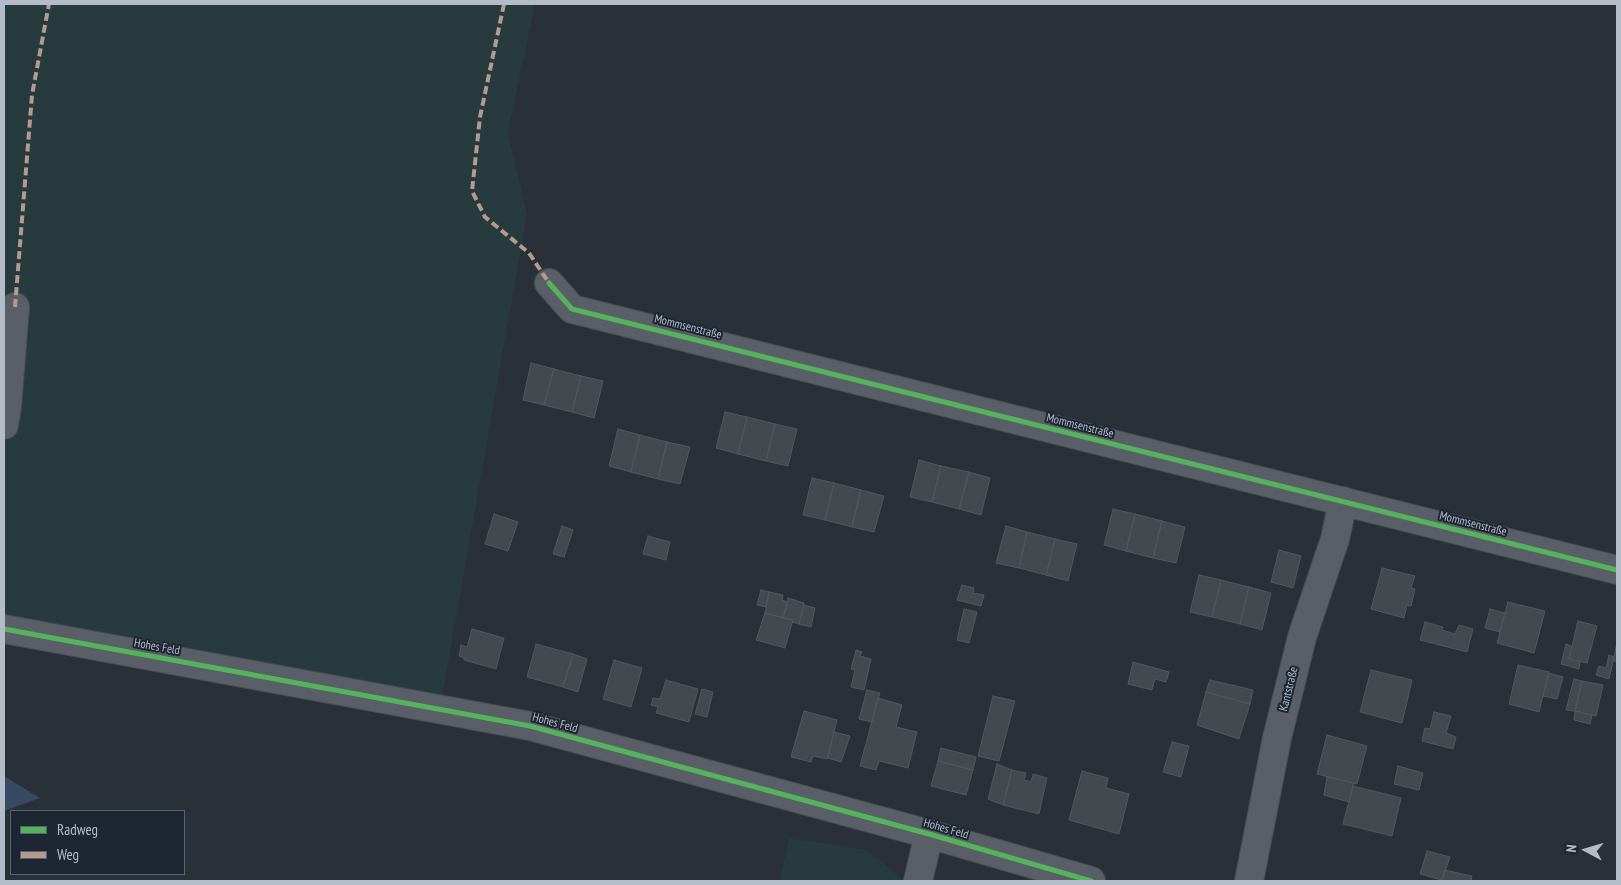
<!DOCTYPE html>
<html>
<head>
<meta charset="utf-8">
<style>
	body { margin:0 }
	#map { position:relative; width:1621px; height:885px; overflow:hidden; background:#2a3038; font-family:"PT Sans Narrow",sans-serif }
	canvas { display:block }
	.frame { position:absolute; inset:0; border:5px solid #b4bcc9; pointer-events:none }
	.legend { position:absolute; left:10px; top:810px; width:175px; height:65px; box-sizing:border-box; background:#1d2633; border:1px solid #59626f; margin:0; padding:6px 9px; list-style:none; font-size:15px; color:#b4bcc9 }
	.legend li { display:flex; align-items:center; gap:10px; height:25px }
	.legend b { width:25px; border:1px solid #59626f }
	.north { position:absolute; left:1561px; top:825px; width:50px; height:50px; -webkit-text-stroke:4px #1d2633; paint-order:stroke; rotate:276deg; font-size:14px; font-weight:700; line-height:20px; text-align:center; color:#b4bcc9 }
	.north::after { content:''; display:block; margin:auto; width:18px; height:22px; background:#b4bcc9; clip-path:polygon(50% 0,100% 100%,50% 72%,0 100%) }
</style>
</head>
<body>
<div id="map">
<canvas width="1621" height="885"></canvas>
<div class="frame"></div>
<ul class="legend">
<li><b style="height:6px;background:#56b35d"></b>Radweg</li>
<li><b style="height:6px;background:#b69a8f"></b>Weg</li>
</ul>
<div class="north">N</div>
</div>
<script>
const ctx = document.querySelector('canvas').getContext('2d');
ctx.lineJoin = 'round';
function fill(path, color) {
  ctx.fillStyle = color;
  ctx.fill(path, 'evenodd');
}
function toPath(rows) {
  const path = new Path2D();
  for (const r of rows) {
    path.moveTo(r[0], r[1]);
    for (let i = 2; i < r.length; i += 2) path.lineTo(r[i], r[i + 1]);
  }
  return path;
}
function stroke(path, color, width, dash) {
  ctx.strokeStyle = color;
  ctx.lineWidth = width;
  ctx.lineCap = dash ? 'butt' : 'round';
  ctx.setLineDash(dash || []);
  ctx.stroke(path);
}
function write(font, color, halo, rows, align = 'center') {
  ctx.font = font + ' "PT Sans Narrow",sans-serif';
  ctx.lineWidth = 4;
  ctx.setLineDash([]);
  ctx.textBaseline = 'middle';
  ctx.strokeStyle = halo;
  ctx.fillStyle = color;
  for (const [text, x, y, turn = 0] of rows) {
    ctx.save();
    ctx.translate(x, y);
    ctx.rotate((+turn || 0) * Math.PI / 180);
    ctx.textAlign = isNaN(turn) ? turn : align;
    if (halo) ctx.strokeText(text, 0, 0);
    ctx.fillText(text, 0, 0);
    ctx.restore();
  }
}
fill(toPath([
	[4,4,535,4,508,133,527,215,442,698,4,615],
	[789,838,867,850,901,878,901,881,780,881]
]), '#273a3e');
fill(toPath([
	[4,776,40,798,4,811]
]), '#384963');
const building = toPath([
	[531,363,554,369,544,405,523,400,531,363],
	[554,369,581,376,572,412,544,405,554,369],
	[581,376,603,381,594,418,572,412,581,376],
	[725,412,747,417,738,454,716,448,725,412],
	[747,417,775,424,766,461,738,454,747,417],
	[775,424,797,429,788,466,766,461,775,424],
	[618,429,640,435,631,472,609,466,618,429],
	[640,435,667,442,658,479,631,472,640,435],
	[667,442,690,447,680,484,658,479,667,442],
	[919,460,941,466,932,502,910,497,919,460],
	[941,466,969,472,959,509,932,502,941,466],
	[969,472,990,478,981,515,959,509,969,472],
	[812,478,834,483,825,520,803,515,812,478],
	[834,483,861,490,852,527,825,520,834,483],
	[861,490,884,496,874,532,852,527,861,490],
	[1113,509,1135,514,1126,551,1104,545,1113,509],
	[494,514,518,522,508,551,485,544,494,514],
	[1135,514,1162,521,1153,558,1126,551,1135,514],
	[1162,521,1185,527,1176,563,1153,558,1162,521],
	[562,526,573,530,564,557,553,554,562,526],
	[1006,526,1027,532,1019,568,996,563,1006,526],
	[1027,532,1055,539,1046,575,1019,568,1027,532],
	[648,536,670,542,666,560,643,554,648,536],
	[1055,539,1077,544,1068,581,1046,575,1055,539],
	[1279,550,1301,556,1293,588,1271,582,1279,550],
	[1382,568,1415,576,1411,588,1415,589,1411,606,1407,605,1404,618,1371,609,1382,568],
	[1199,575,1221,580,1212,617,1190,612,1199,575],
	[1221,580,1249,587,1240,624,1212,617,1221,580],
	[962,585,974,588,973,593,984,595,981,606,957,600,962,585],
	[1249,587,1271,593,1262,630,1240,624,1249,587],
	[761,590,769,592,766,607,757,605,761,590],
	[769,592,783,595,782,600,788,602,783,618,765,613,769,592],
	[788,598,804,603,799,624,792,622,793,620,783,618,788,598],
	[1508,602,1545,611,1534,653,1497,643,1508,602],
	[804,605,815,608,811,627,799,624,804,605],
	[964,609,977,612,969,643,957,640,964,609],
	[1490,609,1505,613,1500,632,1485,628,1490,609],
	[765,613,793,620,785,648,756,640,765,613],
	[1578,621,1597,626,1587,663,1569,659,1578,621],
	[1425,622,1443,627,1442,630,1455,634,1459,625,1473,629,1467,652,1420,640,1425,622],
	[472,629,504,638,496,669,464,660,464,658,459,656,461,645,467,647,472,629],
	[1617,643,1617,662,1613,661,1617,643],
	[536,644,573,654,563,687,527,677,536,644],
	[1566,644,1572,646,1569,659,1580,662,1579,669,1561,664,1566,644],
	[856,650,862,652,860,656,871,659,864,690,851,687,855,670,851,669,856,650],
	[573,654,587,659,578,692,563,687,573,654],
	[1609,655,1614,657,1609,679,1596,675,1599,666,1606,668,1609,655],
	[614,660,642,668,631,707,603,699,614,660],
	[1133,662,1169,672,1166,682,1155,679,1152,690,1128,684,1133,662],
	[1518,665,1549,672,1539,712,1509,704,1518,665],
	[1371,670,1412,680,1402,723,1360,712,1371,670],
	[1549,673,1563,677,1557,699,1543,696,1549,673],
	[1574,679,1582,681,1575,711,1566,710,1574,679],
	[666,680,698,689,689,722,656,713,658,707,651,705,653,698,660,699,666,680],
	[1210,680,1253,690,1250,704,1206,692,1210,680],
	[1582,681,1603,685,1596,716,1575,711,1582,681],
	[702,689,713,692,707,717,695,714,702,689],
	[867,690,880,693,872,722,859,719,867,690],
	[1206,692,1250,704,1239,739,1197,725,1206,692],
	[993,696,1015,701,999,761,978,756,993,696],
	[878,698,902,705,896,727,917,732,908,768,879,761,876,770,860,766,878,698],
	[804,711,837,720,827,759,813,756,811,762,791,757,804,711],
	[1575,711,1592,715,1590,724,1574,720,1575,711],
	[1434,712,1451,716,1446,733,1456,737,1453,749,1422,741,1425,728,1430,729,1434,712],
	[834,732,850,736,841,762,828,758,834,732],
	[1327,735,1367,746,1357,784,1317,774,1327,735],
	[1172,742,1189,746,1181,777,1163,772,1172,742],
	[941,748,976,757,973,770,938,761,941,748],
	[938,761,973,770,966,795,931,786,938,761],
	[997,764,1012,770,1003,805,988,799,997,764],
	[1398,766,1423,773,1419,790,1394,784,1398,766],
	[1012,770,1026,773,1024,780,1031,782,1033,774,1047,778,1039,814,1003,805,1012,770],
	[1082,771,1108,778,1106,788,1129,794,1119,834,1069,820,1082,771],
	[1327,777,1354,783,1349,802,1324,795,1327,777],
	[1353,786,1401,798,1392,836,1343,824,1353,786],
	[1427,851,1450,857,1442,880,1420,874,1427,851],
	[1445,870,1472,876,1471,881,1442,881,1445,870]
]);
fill(building, '#444950');
stroke(building, '#52575f', 1);
const minor = toPath([
	[549,283,572,309,1617,570],
	[4,425,7,407,15,307],
	[4,629,530,726,929,834,1091,881],
	[918,881,929,834],
	[1249,881,1277,738,1302,637,1335,539,1343,501]
]);
stroke(minor, '#484c53', 30);
stroke(minor, '#5a5e66', 28);
stroke(toPath([
	[504,4,480,117,472,191,485,217,529,253,549,283],
	[15,307,32,95,49,4]
]), '#b69a8f', 4, [8, 4]);
stroke(toPath([
	[549,283,572,309,1617,570],
	[4,629,530,726,929,834,1091,881]
]), '#56b35d', 5);
write('12px', '#b4bcc9', '#1d2633', [
	["Mommsenstraße",688,327,14],
	["Mommsenstraße",1080,426,14],
	["Mommsenstraße",1473,524,14],
	["Hohes Feld",157,647,10],
	["Kantstraße",1289,689,-76],
	["Hohes Feld",555,723,15],
	["Hohes Feld",946,829,16]
]);
</script>
</body>
</html>
